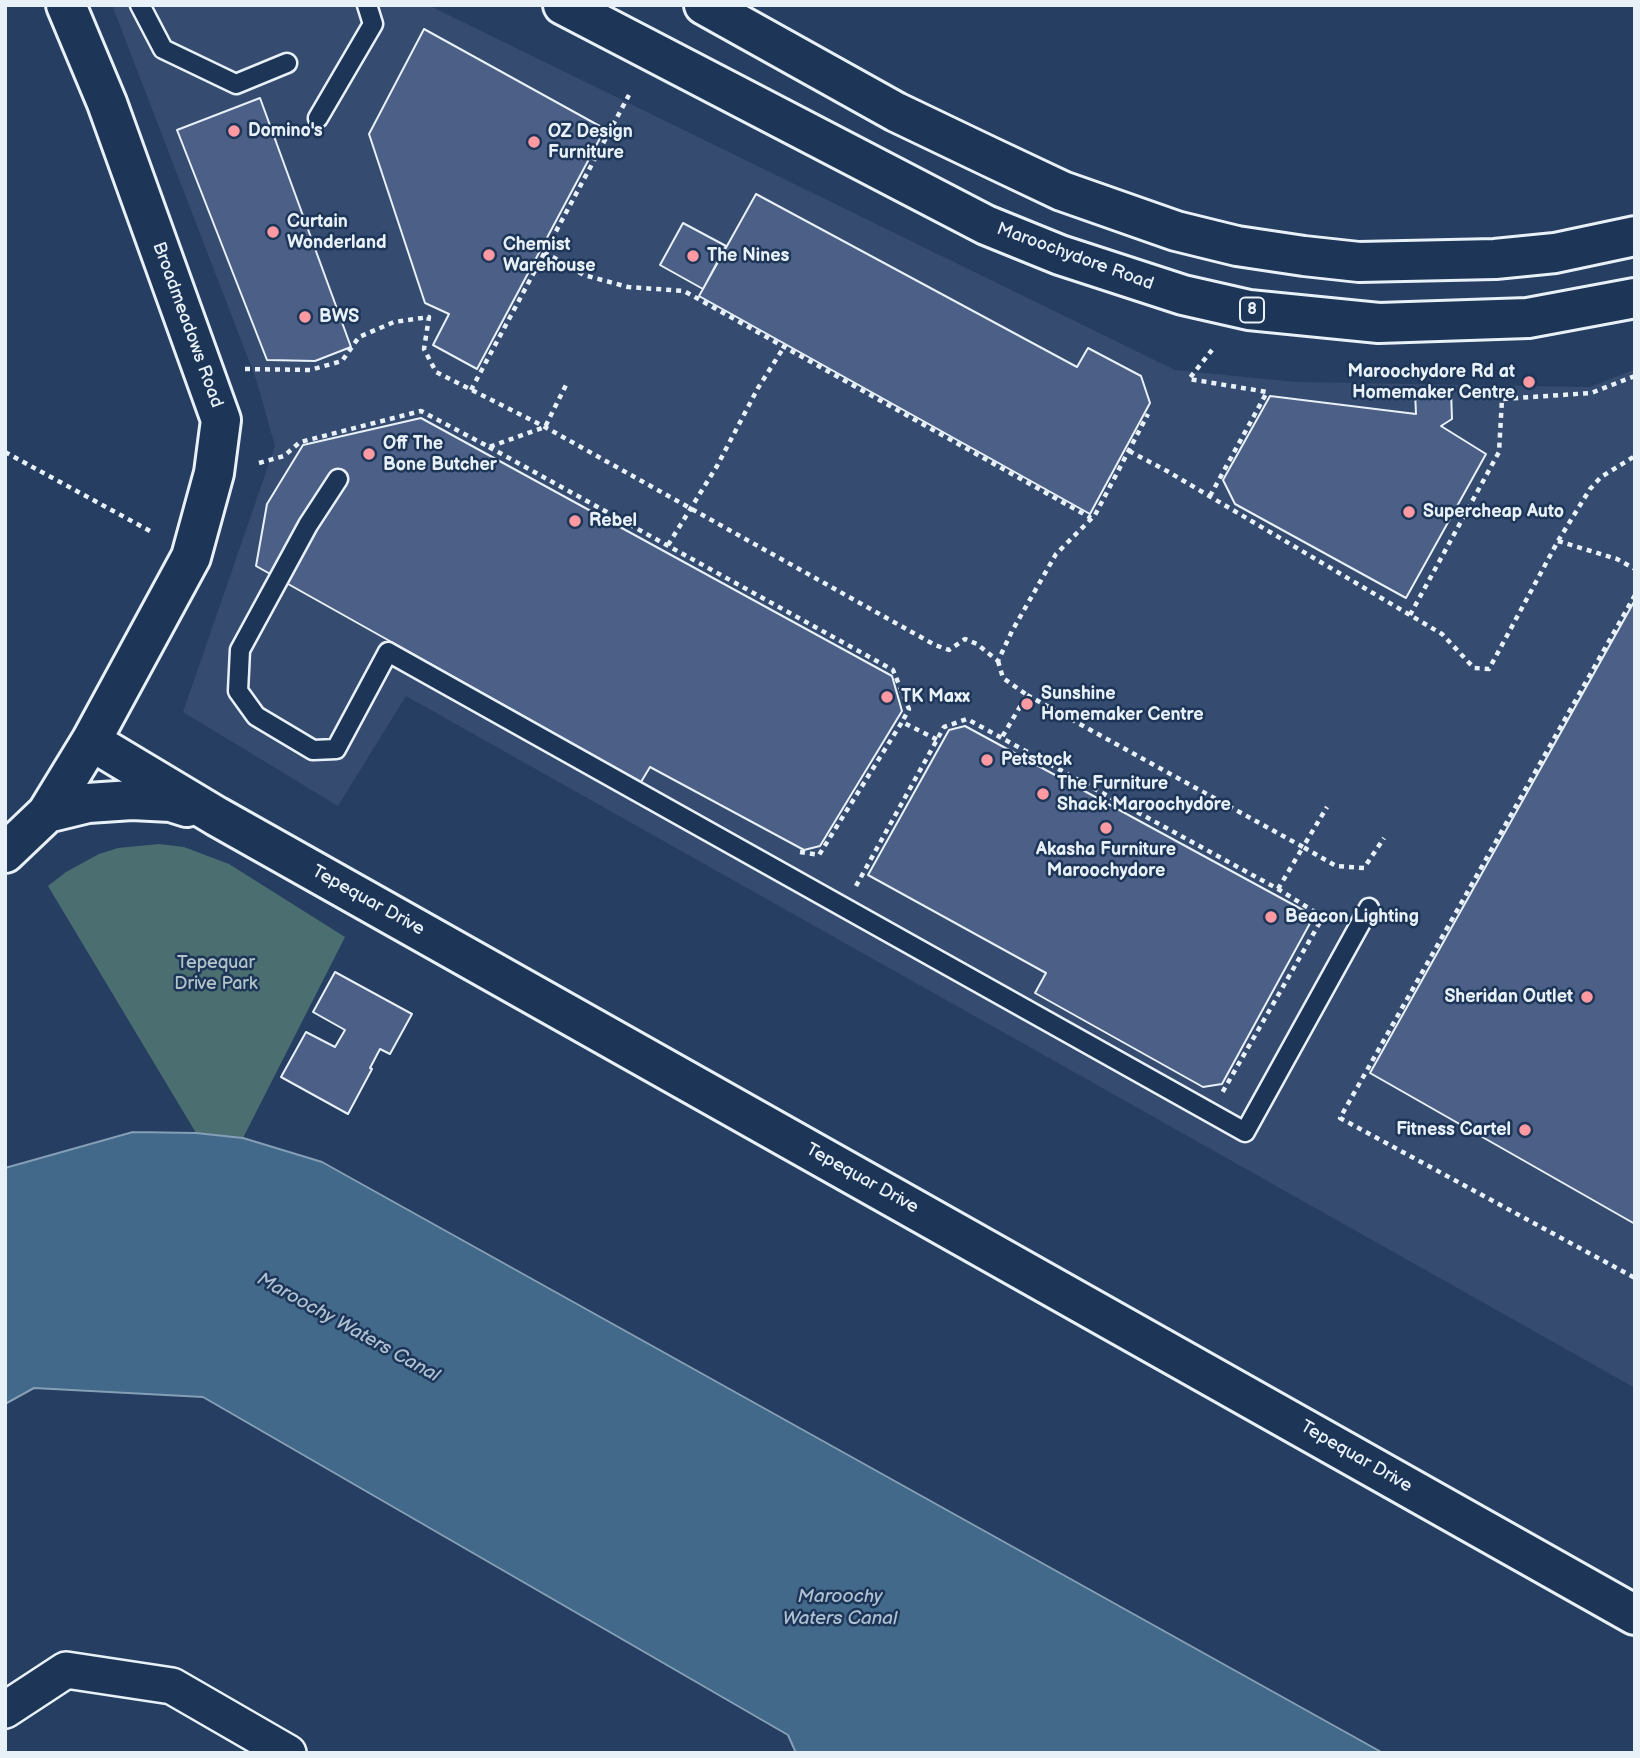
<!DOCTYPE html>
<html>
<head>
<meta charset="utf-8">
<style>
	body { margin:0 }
	#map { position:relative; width:1640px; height:1758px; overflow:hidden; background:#263e61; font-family:"Balsamiq Sans",sans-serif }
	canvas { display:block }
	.frame { position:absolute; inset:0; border:7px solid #e8f1f8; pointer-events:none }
</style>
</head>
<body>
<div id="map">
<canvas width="1640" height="1758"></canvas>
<div class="frame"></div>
</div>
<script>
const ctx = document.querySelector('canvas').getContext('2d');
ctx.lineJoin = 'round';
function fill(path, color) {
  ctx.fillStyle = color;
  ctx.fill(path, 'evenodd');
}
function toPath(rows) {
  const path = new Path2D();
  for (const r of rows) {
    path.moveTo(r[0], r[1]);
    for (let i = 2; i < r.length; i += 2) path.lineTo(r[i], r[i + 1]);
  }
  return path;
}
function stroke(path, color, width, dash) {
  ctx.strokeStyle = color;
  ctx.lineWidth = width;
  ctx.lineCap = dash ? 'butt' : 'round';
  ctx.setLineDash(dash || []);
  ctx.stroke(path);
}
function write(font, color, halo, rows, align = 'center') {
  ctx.font = font + ' "Balsamiq Sans",sans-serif';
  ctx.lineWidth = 5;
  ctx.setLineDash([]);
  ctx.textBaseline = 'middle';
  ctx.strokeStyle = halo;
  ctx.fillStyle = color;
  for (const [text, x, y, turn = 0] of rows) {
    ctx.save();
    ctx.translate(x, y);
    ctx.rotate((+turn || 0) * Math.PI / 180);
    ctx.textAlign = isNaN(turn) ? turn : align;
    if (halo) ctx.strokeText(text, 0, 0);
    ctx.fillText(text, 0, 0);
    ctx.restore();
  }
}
fill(toPath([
	[112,5,428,5,1175,370,1296,382,1590,387,1635,369,1635,1388,406,696,338,806,183,712,275,446,256,379]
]), '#354b6f');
fill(toPath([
	[159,844,184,847,229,864,345,937,243,1138,196,1133,48,886,66,872,99,854,118,848]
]), '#4b6e70');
const water = toPath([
	[133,1132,196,1133,243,1138,322,1162,1383,1753,796,1753,788,1735,203,1397,34,1388,5,1404,5,1168,133,1132]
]);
fill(water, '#42688a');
stroke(water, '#849fb6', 2);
const building = toPath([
	[424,29,605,129,477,369,433,345,449,314,425,303,369,134,424,29],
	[260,98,351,347,315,361,267,360,177,130,260,98],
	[756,194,1077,367,1088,348,1141,376,1150,403,1090,514,699,296,756,194],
	[683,223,726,246,703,289,660,265,683,223],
	[1451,390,1452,419,1441,426,1486,454,1406,598,1235,504,1223,480,1270,396,1416,414,1415,392,1451,390],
	[421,418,892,676,902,711,820,846,804,850,650,767,641,782,256,566,267,504,303,445,421,418],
	[1635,600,1635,1224,1370,1073,1635,600],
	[965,726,1314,916,1222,1084,1203,1087,1035,993,1046,973,868,875,949,730,965,726],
	[335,972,412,1014,390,1054,380,1049,370,1068,372,1069,348,1114,281,1077,306,1032,335,1047,345,1030,313,1012,335,972]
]);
fill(building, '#4c6087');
stroke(building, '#e8f1f8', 2);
const lane = toPath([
	[140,5,163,49,236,84,287,63],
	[318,118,373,24,367,5],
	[338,479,308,525,240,650,238,691,256,716,313,750,336,749,388,652,1245,1132,1369,908]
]);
const street = toPath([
	[5,1710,66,1670,172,1686,288,1753]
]);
const secondary = toPath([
	[91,741,216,816,1635,1615],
	[47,813,88,803,132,800,171,802,187,807],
	[5,853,47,813,91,741,191,557,214,473,221,420,107,103,66,5]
]);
const primary = toPath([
	[563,5,986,225,1060,255,1183,295,1249,310,1379,323,1528,318,1635,298],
	[704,5,896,112,988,156,1062,191,1176,231,1237,246,1304,256,1359,262,1495,259,1555,253,1635,236]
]);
stroke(lane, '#e8f1f8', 23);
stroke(street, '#e8f1f8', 40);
stroke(secondary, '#e8f1f8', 44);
stroke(primary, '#e8f1f8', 44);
stroke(toPath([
	[544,252,584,275,628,287,684,291,1091,518],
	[245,369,310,370,342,361,359,337,394,322,429,317,424,349,436,372,545,427,935,645,949,650,965,639,977,644,998,661,1012,631,1056,554,1095,515,1148,414],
	[471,390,629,95],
	[489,447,893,670,909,709,902,722],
	[1129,451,1167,471,1442,634,1474,668,1489,669,1558,541,1590,489,1601,477,1635,456],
	[5,452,150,531],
	[259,463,284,456,300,442,421,411,489,447,545,427,567,383],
	[1210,496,1267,392,1189,379,1212,350],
	[1558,541,1617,559,1635,569],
	[668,545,717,466,758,388,784,347],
	[1635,595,1340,1118,1635,1278],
	[1410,615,1499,452,1502,399,1591,393,1635,376],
	[998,661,1003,678,1027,695,1002,737],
	[1027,695,1303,847,1327,807],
	[800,852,819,855,902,722,938,740],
	[856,886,944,727,967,719,1278,889,1323,917,1222,1093],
	[1278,889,1303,847,1336,866,1364,868,1384,838]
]), '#e8f1f8', 4.5, [5, 5]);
stroke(lane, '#1d3557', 18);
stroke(street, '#1d3557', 35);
stroke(secondary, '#1d3557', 38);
stroke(primary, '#1d3557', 38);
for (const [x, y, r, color] of [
	[234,131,7,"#ff9aa2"],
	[534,142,7,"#ff9aa2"],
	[273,232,7,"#ff9aa2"],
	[489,255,7,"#ff9aa2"],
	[693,256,7,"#ff9aa2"],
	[305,317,7,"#ff9aa2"],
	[1529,382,7,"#ff9aa2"],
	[369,454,7,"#ff9aa2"],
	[1409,512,7,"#ff9aa2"],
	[575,521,7,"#ff9aa2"],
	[887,697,7,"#ff9aa2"],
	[1027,704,7,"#ff9aa2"],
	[987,760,7,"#ff9aa2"],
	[1043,794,7,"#ff9aa2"],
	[1106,828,7,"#ff9aa2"],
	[1271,917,7,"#ff9aa2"],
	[1587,997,7,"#ff9aa2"],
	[1525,1130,7,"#ff9aa2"]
]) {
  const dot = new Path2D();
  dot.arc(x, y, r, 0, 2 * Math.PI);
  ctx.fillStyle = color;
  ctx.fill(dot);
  stroke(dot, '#1d3557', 2.5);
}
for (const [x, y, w] of [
	[1252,310,24]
]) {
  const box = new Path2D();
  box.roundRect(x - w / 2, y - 12.5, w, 25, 5);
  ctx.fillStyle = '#1d3557';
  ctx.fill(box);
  stroke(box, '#e8f1f8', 2);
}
write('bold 16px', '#e8f1f8', null, [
	["8",1252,310]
]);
write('bold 18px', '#e8f1f8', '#1d3557', [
	["Domino's",248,131],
	["OZ Design",548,132],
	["Furniture",548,153],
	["Curtain",287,222],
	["Wonderland",287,243],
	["Chemist",503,245],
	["Warehouse",503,266],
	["The Nines",707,256],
	["BWS",319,317],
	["Maroochydore Rd at",1515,372,"right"],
	["Homemaker Centre",1515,393,"right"],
	["Off The",383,444],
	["Bone Butcher",383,465],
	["Supercheap Auto",1423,512],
	["Rebel",589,521],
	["Sunshine",1041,694],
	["Homemaker Centre",1041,715],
	["TK Maxx",901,697],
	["Petstock",1001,760],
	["The Furniture",1057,784],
	["Shack Maroochydore",1057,805],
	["Akasha Furniture",1106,850,"center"],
	["Maroochydore",1106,871,"center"],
	["Beacon Lighting",1285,917],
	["Sheridan Outlet",1573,997,"right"],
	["Fitness Cartel",1511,1130,"right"]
], 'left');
write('18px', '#e8f1f8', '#1d3557', [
	["Maroochydore Road",1075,257,20],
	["Broadmeadows Road",187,325,70],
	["Tepequar Drive",368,901,29],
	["Tepequar Drive",862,1179,29],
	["Tepequar Drive",1356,1457,30]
]);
write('18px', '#b1c3c8', '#1d3557', [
	["Tepequar",216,963],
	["Drive Park",216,984]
]);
write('italic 19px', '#aec1d2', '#1d3557', [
	["Maroochy Waters Canal",348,1328,29],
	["Maroochy",840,1597],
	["Waters Canal",840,1619]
]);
</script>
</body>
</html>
